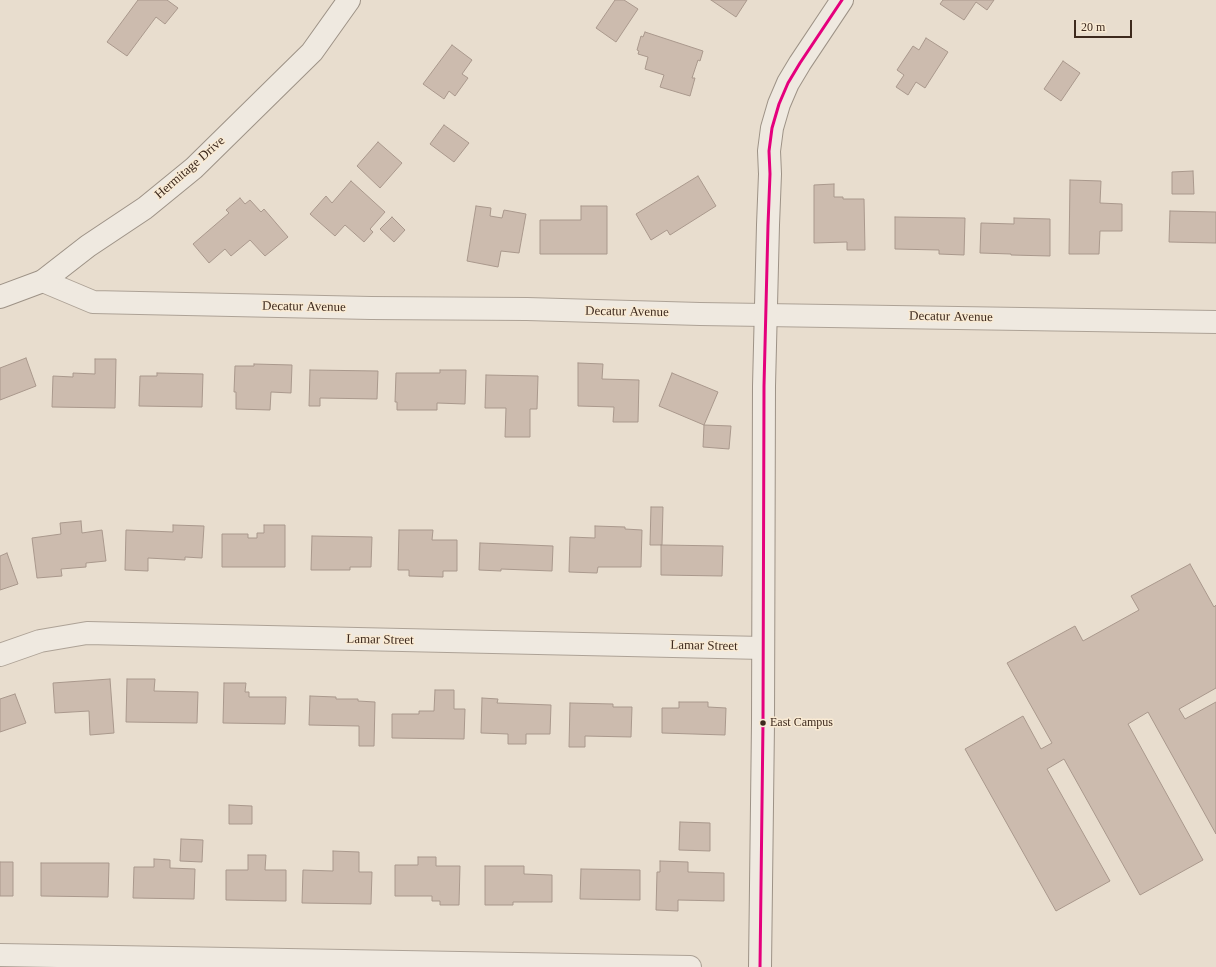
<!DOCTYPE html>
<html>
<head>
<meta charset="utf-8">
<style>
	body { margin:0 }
	#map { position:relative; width:1216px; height:967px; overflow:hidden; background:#e8ddce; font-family:"Times New Roman",serif }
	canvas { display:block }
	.scale { position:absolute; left:1074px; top:20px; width:58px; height:18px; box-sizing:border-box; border:2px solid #3d291d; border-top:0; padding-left:5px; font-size:12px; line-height:14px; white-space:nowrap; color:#3d291d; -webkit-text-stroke:3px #f9ead3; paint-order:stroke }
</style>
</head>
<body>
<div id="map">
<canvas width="1216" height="967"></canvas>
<div class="scale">20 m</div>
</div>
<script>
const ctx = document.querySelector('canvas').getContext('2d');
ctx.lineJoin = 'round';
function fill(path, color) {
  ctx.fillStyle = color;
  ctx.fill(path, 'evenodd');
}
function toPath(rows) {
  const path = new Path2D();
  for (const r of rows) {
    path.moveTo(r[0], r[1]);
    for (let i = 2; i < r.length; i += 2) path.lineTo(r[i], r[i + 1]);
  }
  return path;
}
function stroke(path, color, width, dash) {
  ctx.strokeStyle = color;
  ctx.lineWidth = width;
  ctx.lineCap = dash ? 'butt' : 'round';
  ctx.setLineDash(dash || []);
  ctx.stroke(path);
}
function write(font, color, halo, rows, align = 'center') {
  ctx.font = font + ' "Times New Roman",serif';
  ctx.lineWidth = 3;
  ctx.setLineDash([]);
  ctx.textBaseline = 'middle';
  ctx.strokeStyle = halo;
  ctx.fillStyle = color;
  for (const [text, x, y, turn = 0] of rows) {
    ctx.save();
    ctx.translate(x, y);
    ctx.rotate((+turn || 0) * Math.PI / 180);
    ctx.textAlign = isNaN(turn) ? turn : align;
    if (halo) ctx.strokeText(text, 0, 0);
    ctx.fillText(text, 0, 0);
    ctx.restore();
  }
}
const building = toPath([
	[138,0,167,0,178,8,165,24,156,17,127,56,107,42,138,0],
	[615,0,624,0,638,9,616,42,596,28,615,0],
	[711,0,747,0,736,17,711,0],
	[943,0,994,0,987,10,976,2,964,20,940,4,943,0],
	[645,32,703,51,700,61,698,60,692,78,695,78,690,96,660,87,664,75,645,69,648,57,638,54,639,51,637,50,641,36,643,37,645,32],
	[926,38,948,52,925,88,916,82,908,95,896,87,904,75,897,70,913,46,919,50,926,38],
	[452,45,472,60,462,74,468,78,455,96,449,91,444,99,423,84,452,45],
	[1063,61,1080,73,1061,101,1044,89,1063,61],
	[444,125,469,143,454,162,430,144,444,125],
	[378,142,402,163,380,188,357,166,378,142],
	[1193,171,1194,194,1172,194,1172,172,1193,171],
	[698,176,716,206,670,235,667,230,651,240,636,214,698,176],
	[1070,180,1101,181,1100,203,1122,204,1122,231,1100,231,1099,254,1069,254,1070,180],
	[351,181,385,212,370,229,373,232,364,242,345,225,335,236,310,214,326,196,332,203,351,181],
	[834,184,834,197,843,197,843,199,864,199,865,250,847,250,847,242,814,243,814,185,834,184],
	[240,198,245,204,250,200,261,212,264,209,288,237,265,256,250,240,231,256,225,249,209,263,193,244,229,213,226,210,240,198],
	[476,206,491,208,490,216,502,218,504,210,526,214,519,253,501,251,498,267,467,261,476,206],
	[581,206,607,206,607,254,540,254,540,220,581,220,581,206],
	[1170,211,1216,212,1216,243,1169,242,1170,211],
	[392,217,405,230,394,242,380,229,392,217],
	[895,217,965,218,964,255,939,254,939,250,895,249,895,217],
	[1014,218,1050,219,1050,256,1011,255,1011,254,980,253,981,223,1014,224,1014,218],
	[26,358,36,386,0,400,0,368,26,358],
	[95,359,116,359,115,408,52,407,53,376,73,377,73,373,95,374,95,359],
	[578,363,603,364,602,379,639,380,638,422,613,422,614,407,578,406,578,363],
	[254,364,292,365,291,393,271,392,270,410,236,409,236,392,234,392,235,366,254,366,254,364],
	[310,370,378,371,377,399,320,398,320,406,309,406,310,370],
	[440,370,466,370,465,404,437,403,437,410,397,410,397,402,395,402,396,373,440,373,440,370],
	[157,373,203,374,202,407,139,406,140,376,157,376,157,373],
	[672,373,718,392,704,425,659,406,672,373],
	[486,375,538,376,537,409,530,409,530,437,505,437,506,408,485,408,486,375],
	[704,425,731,426,729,449,703,447,704,425],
	[651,507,663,507,662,545,650,545,651,507],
	[81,521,82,533,102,530,106,561,86,563,86,567,61,569,62,576,37,578,32,538,61,534,60,523,81,521],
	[173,525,204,526,202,558,185,557,185,560,148,558,148,571,125,570,126,530,173,532,173,525],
	[264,525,285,525,285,567,222,567,222,534,248,534,248,538,257,538,257,533,264,533,264,525],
	[595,526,625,527,625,529,642,530,641,567,598,567,597,573,569,572,570,537,595,538,595,526],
	[399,530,433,530,432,540,457,540,457,571,443,571,443,577,409,576,409,570,398,570,399,530],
	[312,536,372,537,371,567,350,567,350,570,311,570,312,536],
	[480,543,553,546,552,571,501,569,501,571,479,570,480,543],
	[661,545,723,546,722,576,661,575,661,545],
	[7,553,18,584,0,590,0,556,7,553],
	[1190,564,1214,607,1216,605,1216,688,1179,709,1185,719,1216,702,1216,834,1148,712,1128,724,1203,860,1140,895,1064,759,1047,769,1110,881,1056,911,965,749,1023,716,1041,749,1052,743,1007,663,1075,626,1083,641,1139,610,1131,596,1190,564],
	[110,679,114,733,90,735,89,711,55,713,53,683,110,679],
	[127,679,155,679,154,691,198,692,197,723,126,722,127,679],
	[224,683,246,683,245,692,249,692,249,697,286,697,285,724,223,723,224,683],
	[435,690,454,690,454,709,465,709,464,739,392,738,392,714,419,714,419,711,434,711,435,690],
	[15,694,26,723,0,732,0,699,15,694],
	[310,696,336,697,336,699,358,699,358,701,375,702,374,746,359,746,359,726,309,725,310,696],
	[482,698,498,699,497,703,551,705,550,734,526,734,526,744,508,744,508,734,481,733,482,698],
	[679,702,708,702,708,707,726,708,725,735,662,733,662,708,679,708,679,702],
	[570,703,613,704,613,707,632,707,631,737,585,736,585,747,569,747,570,703],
	[229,805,252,806,252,824,229,824,229,805],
	[680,822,710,823,710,851,679,850,680,822],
	[181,839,203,840,202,862,180,861,181,839],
	[333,851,359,852,359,872,372,872,371,904,302,903,303,870,333,871,333,851],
	[248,855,266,855,265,870,286,870,286,901,226,900,226,870,248,870,248,855],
	[418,857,436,857,436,866,460,866,459,905,440,905,440,901,432,901,432,896,395,896,395,865,418,865,418,857],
	[154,859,170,860,170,868,195,869,194,899,133,898,134,867,154,867,154,859],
	[660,861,688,862,688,872,724,873,724,901,678,900,678,911,656,910,657,872,660,872,660,861],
	[0,862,13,862,13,896,0,896,0,862],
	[41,863,109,863,108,897,41,896,41,863],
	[485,866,524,866,524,874,552,875,552,902,513,902,513,905,485,905,485,866],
	[581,869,640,870,640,900,580,899,581,869]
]);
fill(building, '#ccbbae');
stroke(building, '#a9988c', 1);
const street = toPath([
	[43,281,93,302,371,308,527,309,700,314,1216,322],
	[0,655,40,641,87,633,763,648],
	[0,955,690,967]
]);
const secondary = toPath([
	[0,297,43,281,88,246,145,208,194,168,312,52,349,0],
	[760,967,763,723,764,386,768,225,770,174,769,151,772,128,779,104,788,83,800,63,842,0]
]);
stroke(street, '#ada296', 24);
stroke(secondary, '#9d9286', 24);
stroke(street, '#efe9e0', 22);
stroke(secondary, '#efe9e0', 22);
stroke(toPath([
	[760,967,763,723,764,386,768,225,770,174,769,151,772,128,779,104,788,83,800,63,842,0]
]), '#e5007d', 3);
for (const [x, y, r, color] of [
	[763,723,3.5,"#3d291d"]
]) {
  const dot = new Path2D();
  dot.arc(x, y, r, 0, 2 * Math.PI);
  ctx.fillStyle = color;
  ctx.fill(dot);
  stroke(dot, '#f9ead3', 1.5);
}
write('12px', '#3d291d', '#f9ead3', [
	["East Campus",770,723]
], 'left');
write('13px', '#3d291d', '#f9ead3', [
	["Hermitage Drive",190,168,-41],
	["Decatur Avenue",304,307,1],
	["Decatur Avenue",627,312,1],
	["Decatur Avenue",951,317,1],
	["Lamar Street",380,640,1],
	["Lamar Street",704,646,1]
]);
</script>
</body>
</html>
